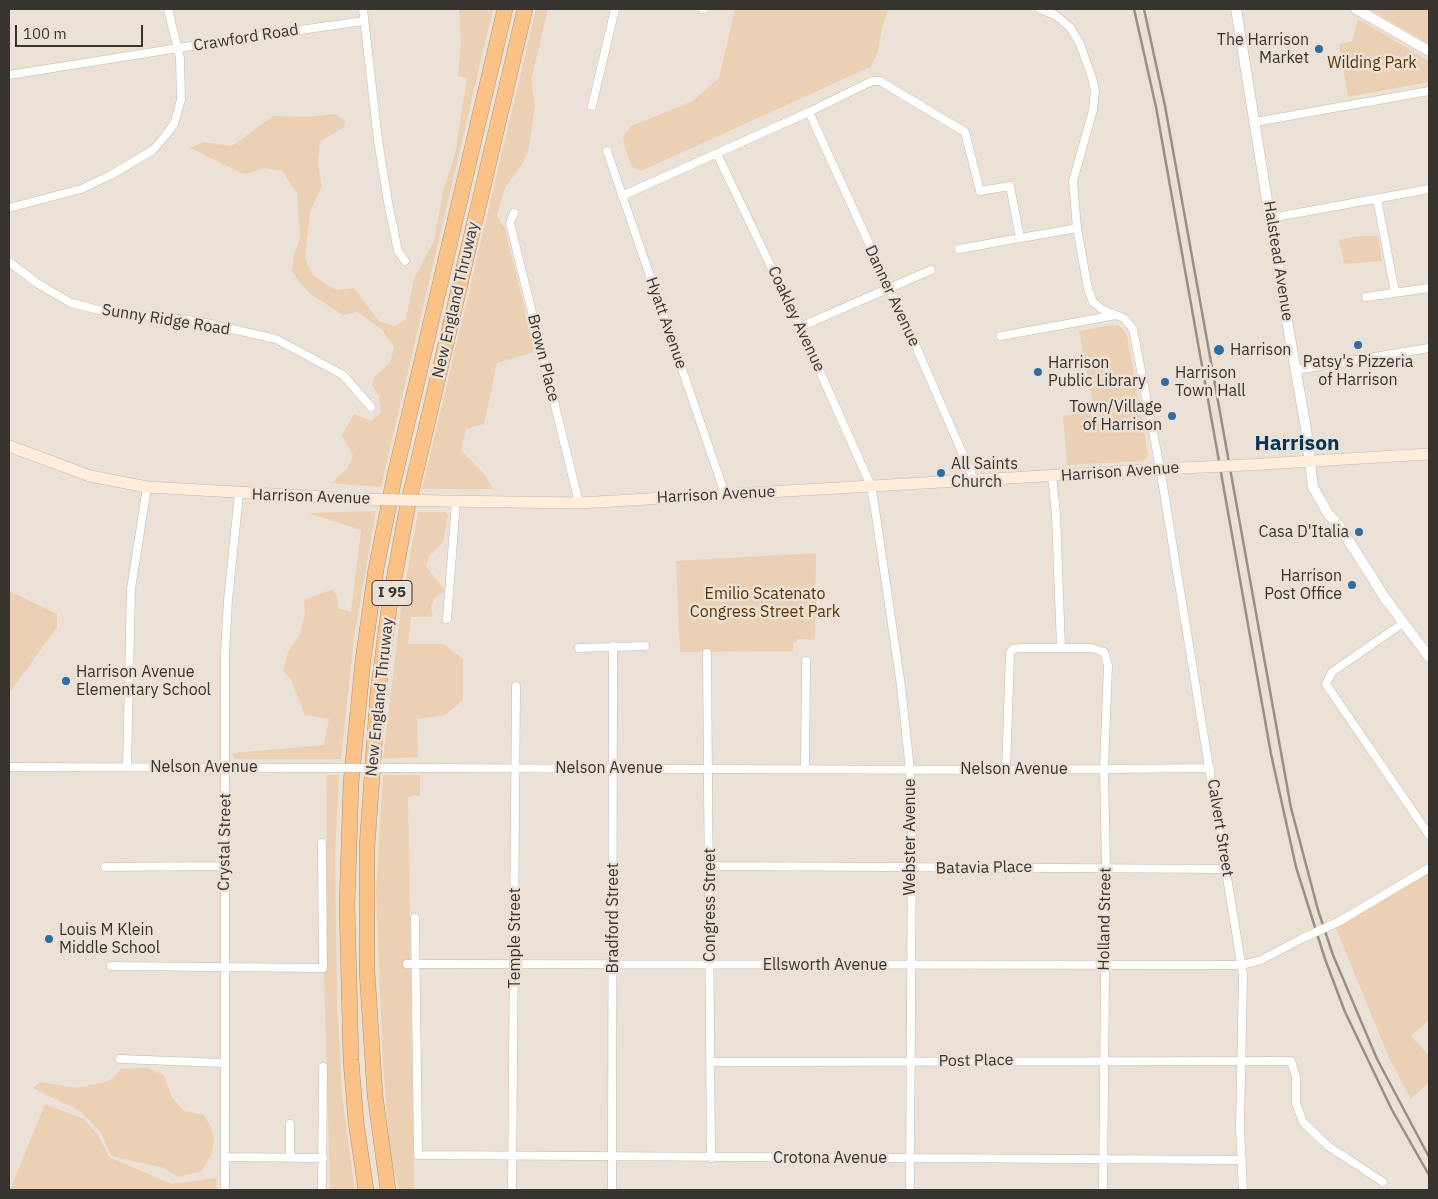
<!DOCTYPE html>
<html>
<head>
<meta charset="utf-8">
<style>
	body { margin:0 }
	#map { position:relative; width:1438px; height:1199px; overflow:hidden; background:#ece1d7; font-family:"IBM Plex Sans",sans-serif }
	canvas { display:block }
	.frame { position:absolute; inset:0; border:10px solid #37332f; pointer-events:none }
	.scale { position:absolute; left:15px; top:25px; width:128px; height:22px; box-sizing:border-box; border:2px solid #37332f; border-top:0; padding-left:6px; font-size:15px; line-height:18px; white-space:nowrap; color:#37332f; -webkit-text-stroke:4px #ece1d7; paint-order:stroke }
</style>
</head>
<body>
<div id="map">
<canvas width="1438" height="1199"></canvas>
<div class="frame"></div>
<div class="scale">100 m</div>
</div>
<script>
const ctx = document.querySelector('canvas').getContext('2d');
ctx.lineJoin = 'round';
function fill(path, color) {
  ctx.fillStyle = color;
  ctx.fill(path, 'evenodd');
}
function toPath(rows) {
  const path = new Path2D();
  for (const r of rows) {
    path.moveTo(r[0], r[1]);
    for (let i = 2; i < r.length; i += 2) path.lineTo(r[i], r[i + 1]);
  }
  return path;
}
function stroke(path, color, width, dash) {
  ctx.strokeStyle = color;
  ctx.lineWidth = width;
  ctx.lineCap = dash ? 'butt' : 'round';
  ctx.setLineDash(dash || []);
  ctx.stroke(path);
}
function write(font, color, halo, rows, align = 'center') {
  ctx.font = font + ' "IBM Plex Sans",sans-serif';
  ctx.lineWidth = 5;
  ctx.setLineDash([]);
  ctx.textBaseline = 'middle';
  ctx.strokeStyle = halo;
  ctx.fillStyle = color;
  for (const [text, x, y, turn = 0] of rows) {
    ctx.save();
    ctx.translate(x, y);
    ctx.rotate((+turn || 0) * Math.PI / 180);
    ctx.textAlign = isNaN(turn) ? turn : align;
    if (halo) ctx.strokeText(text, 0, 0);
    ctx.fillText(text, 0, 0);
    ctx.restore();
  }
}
fill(toPath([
	[459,9,493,9,381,487,331,483,347,469,353,455,342,435,354,414,371,421,381,412,379,396,372,385,375,376,390,363,394,347,382,330,358,312,343,315,309,293,292,272,294,254,300,239,297,193,282,171,264,168,247,174,241,173,190,148,204,142,232,146,273,116,306,117,334,114,345,120,344,127,320,142,318,164,322,186,310,212,305,257,312,274,327,285,337,290,354,288,379,321,395,326,406,319,414,278,434,241,443,192,455,154,467,78,458,76,461,44],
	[536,9,548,9,531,80,535,105,529,149,522,164,505,188,497,216,505,229,535,352,497,363,484,424,466,429,461,450,485,475,493,489,422,489],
	[735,9,887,9,888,11,882,27,878,52,870,67,641,171,632,167,625,149,623,136,631,126,693,101,719,78],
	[1369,9,1429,9,1429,44,1390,21],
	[1358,19,1429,61,1429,82,1348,97,1339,44,1352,41],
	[1360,236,1378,236,1382,261,1344,264,1339,240],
	[1112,325,1120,326,1127,335,1148,456,1143,461,1067,465,1063,416,1094,409,1079,331],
	[376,511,354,638,341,759,234,759,232,753,324,745,329,719,305,715,291,680,283,671,288,652,299,636,305,614,304,600,333,589,337,597,338,608,351,612,361,530,308,513],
	[418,512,446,512,448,516,443,542,429,557,426,566,445,591,434,599,431,607,433,617,411,617,408,644,444,644,463,659,463,700,445,715,417,719,418,757,383,759,401,607],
	[816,553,815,640,798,639,793,644,793,651,680,652,676,561],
	[9,591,57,614,57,627,11,691,9,690],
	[327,775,339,775,335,854,337,1001,342,1096,355,1190,330,1190,324,972,326,967],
	[383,775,420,775,420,796,414,795,408,798,414,1190,399,1190,391,1161,383,1065,376,893],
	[1429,872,1429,1020,1411,1036,1429,1056,1429,1082,1411,1099,1389,1058,1335,926],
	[148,1068,164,1075,172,1097,184,1111,204,1115,211,1127,214,1138,212,1153,202,1171,178,1177,164,1168,111,1156,101,1132,80,1111,33,1088,40,1082,77,1088,109,1081,121,1069],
	[45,1104,83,1119,98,1135,109,1157,172,1184,217,1178,216,1190,10,1190]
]), '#ecd0b3');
const minor = toPath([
	[363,9,378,140,388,202,398,251,405,261],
	[703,9,704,9],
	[1040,9,1055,15,1070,27,1080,44,1092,78,1095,91,1093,110,1073,181,1077,228,1088,289,1093,302,1103,310,1124,318,1133,329,1160,468,1243,975,1240,1129,1243,1190],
	[9,75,229,40,364,21],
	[592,106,615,9],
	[809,112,918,351,974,480],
	[1255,122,1429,91],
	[607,151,725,494],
	[717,154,800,327,871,486,875,509,901,686,910,770,912,827,910,1190],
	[622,196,809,112,872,81,880,81,965,132,980,191,1010,186,1020,238],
	[1377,199,1395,292],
	[9,208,81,189,111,175,153,150,165,136,174,124,181,100,180,58,168,9],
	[514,213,510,223,579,503],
	[1271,218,1429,189],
	[959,249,1077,228],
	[9,262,37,283,71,303,103,311,197,321,276,339,343,375,371,407],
	[1366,297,1429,288],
	[800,327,931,270],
	[1001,336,1116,315],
	[1296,370,1429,348],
	[1052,476,1056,514,1061,648],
	[447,619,456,502],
	[1403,623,1332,672,1326,684,1429,835],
	[579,648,645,646],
	[707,653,711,1158],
	[9,767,327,768],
	[127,767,131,589,147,487],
	[397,768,1006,770,1210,768],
	[805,769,806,661],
	[1006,770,1010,653,1013,649,1022,648,1092,648,1104,652,1108,665,1104,768,1106,868,1103,1190],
	[710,866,1227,869],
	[105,867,224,866],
	[415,918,418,1155,1242,1160],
	[1340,921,1429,868],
	[407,964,1242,965,1261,960,1303,938],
	[111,966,323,968,322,843],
	[120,1059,225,1063],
	[710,1062,1291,1061,1296,1076,1296,1103,1303,1122,1328,1146,1383,1182],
	[290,1156,290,1124],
	[225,1157,323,1158],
	[225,1190,225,653,228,600,239,494],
	[322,1190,323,1067],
	[512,1190,516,686],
	[612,1190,613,646]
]);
const tertiary = toPath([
	[1236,9,1282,292,1306,429,1313,487,1327,512,1340,527,1385,598,1429,657],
	[1356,9,1429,51]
]);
const secondary = toPath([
	[9,446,90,476,147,487,359,499],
	[1247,465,1429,454],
	[443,501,579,503,1182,468]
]);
const motorway = toPath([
	[366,1190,356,1122,351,1060,347,906,351,783,363,660,376,569,394,479,505,9],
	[388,1190,375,1095,367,971,367,847,378,692,390,601,407,509,525,9]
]);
stroke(minor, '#c3b9af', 9);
stroke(tertiary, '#c3b9af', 11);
stroke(secondary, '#c3b9af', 12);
stroke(motorway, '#b69068', 16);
stroke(minor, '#fff', 8);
stroke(tertiary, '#fff', 10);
stroke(secondary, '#feeddb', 11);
stroke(motorway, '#fac287', 15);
stroke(toPath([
	[1134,9,1156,107,1271,754,1296,867,1325,959,1345,1012,1392,1110,1429,1175],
	[1144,9,1165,106,1291,808,1318,910,1333,955,1377,1059,1429,1157]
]), '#989089', 2.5);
const minorBridge = toPath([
	[327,768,397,768],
	[1303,938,1340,921]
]);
const secondaryBridge = toPath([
	[1182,468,1247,465],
	[359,499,443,501]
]);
stroke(minorBridge, '#c3b9af', 9, []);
stroke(secondaryBridge, '#c3b9af', 12, []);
stroke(minorBridge, '#fff', 8);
stroke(secondaryBridge, '#feeddb', 11);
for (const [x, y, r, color] of [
	[1319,49,5,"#2c6da3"],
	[1358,345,5,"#2c6da3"],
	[1219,350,6,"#2c6da3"],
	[1038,372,5,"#2c6da3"],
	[1165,382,5,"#2c6da3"],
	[1172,416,5,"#2c6da3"],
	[941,473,5,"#2c6da3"],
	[1359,532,5,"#2c6da3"],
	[1352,585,5,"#2c6da3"],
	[66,681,5,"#2c6da3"],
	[49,939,5,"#2c6da3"]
]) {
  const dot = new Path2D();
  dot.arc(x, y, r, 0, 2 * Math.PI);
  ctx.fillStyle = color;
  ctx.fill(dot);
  stroke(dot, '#ece1d7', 2);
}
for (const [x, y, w] of [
	[392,593,40]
]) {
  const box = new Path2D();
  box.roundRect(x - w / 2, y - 12.5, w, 25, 4);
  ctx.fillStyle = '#ece1d7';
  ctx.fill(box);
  stroke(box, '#37332f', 1);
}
write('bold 15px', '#37332f', null, [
	["I 95",392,593]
]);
write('16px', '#37332f', '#ece1d7', [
	["Crawford Road",246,38,-9],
	["Halstead Avenue",1278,261,81],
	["Danner Avenue",892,296,65],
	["New England Thruway",456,300,-77],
	["Coakley Avenue",796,319,65],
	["Sunny Ridge Road",166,320,9],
	["Hyatt Avenue",666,323,71],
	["Brown Place",543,358,76],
	["Harrison Avenue",1120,472,-4],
	["Harrison Avenue",716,495,-3],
	["Harrison Avenue",311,497,2],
	["New England Thruway",380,697,-84],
	["Nelson Avenue",204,767],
	["Nelson Avenue",609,768],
	["Nelson Avenue",1014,769],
	["Calvert Street",1220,828,81],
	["Webster Avenue",910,837,-90],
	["Crystal Street",225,842,-89],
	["Batavia Place",984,868,-1],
	["Congress Street",710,905,-90],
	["Bradford Street",613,918,-90],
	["Holland Street",1105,919,-89],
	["Temple Street",515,938,-90],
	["Ellsworth Avenue",825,965],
	["Post Place",976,1061,-1],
	["Crotona Avenue",830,1158]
]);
write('16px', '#37332f', '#ece1d7', [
	["The Harrison",1309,40,"right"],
	["Market",1309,58,"right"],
	["Harrison",1230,350],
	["Patsy's Pizzeria",1358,362,"center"],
	["of Harrison",1358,380,"center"],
	["Harrison",1048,363],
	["Public Library",1048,381],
	["Harrison",1175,373],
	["Town Hall",1175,391],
	["Town/Village",1162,407,"right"],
	["of Harrison",1162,425,"right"],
	["All Saints",951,464],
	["Church",951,482],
	["Casa D'Italia",1349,532,"right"],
	["Harrison",1342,576,"right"],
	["Post Office",1342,594,"right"],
	["Harrison Avenue",76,672],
	["Elementary School",76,690],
	["Louis M Klein",59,930],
	["Middle School",59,948]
], 'left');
write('16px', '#593400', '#ece1d7', [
	["Wilding Park",1372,63],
	["Emilio Scatenato",765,594],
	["Congress Street Park",765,612]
]);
write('bold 21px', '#043458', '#ece1d7', [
	["Harrison",1297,444]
]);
</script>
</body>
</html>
